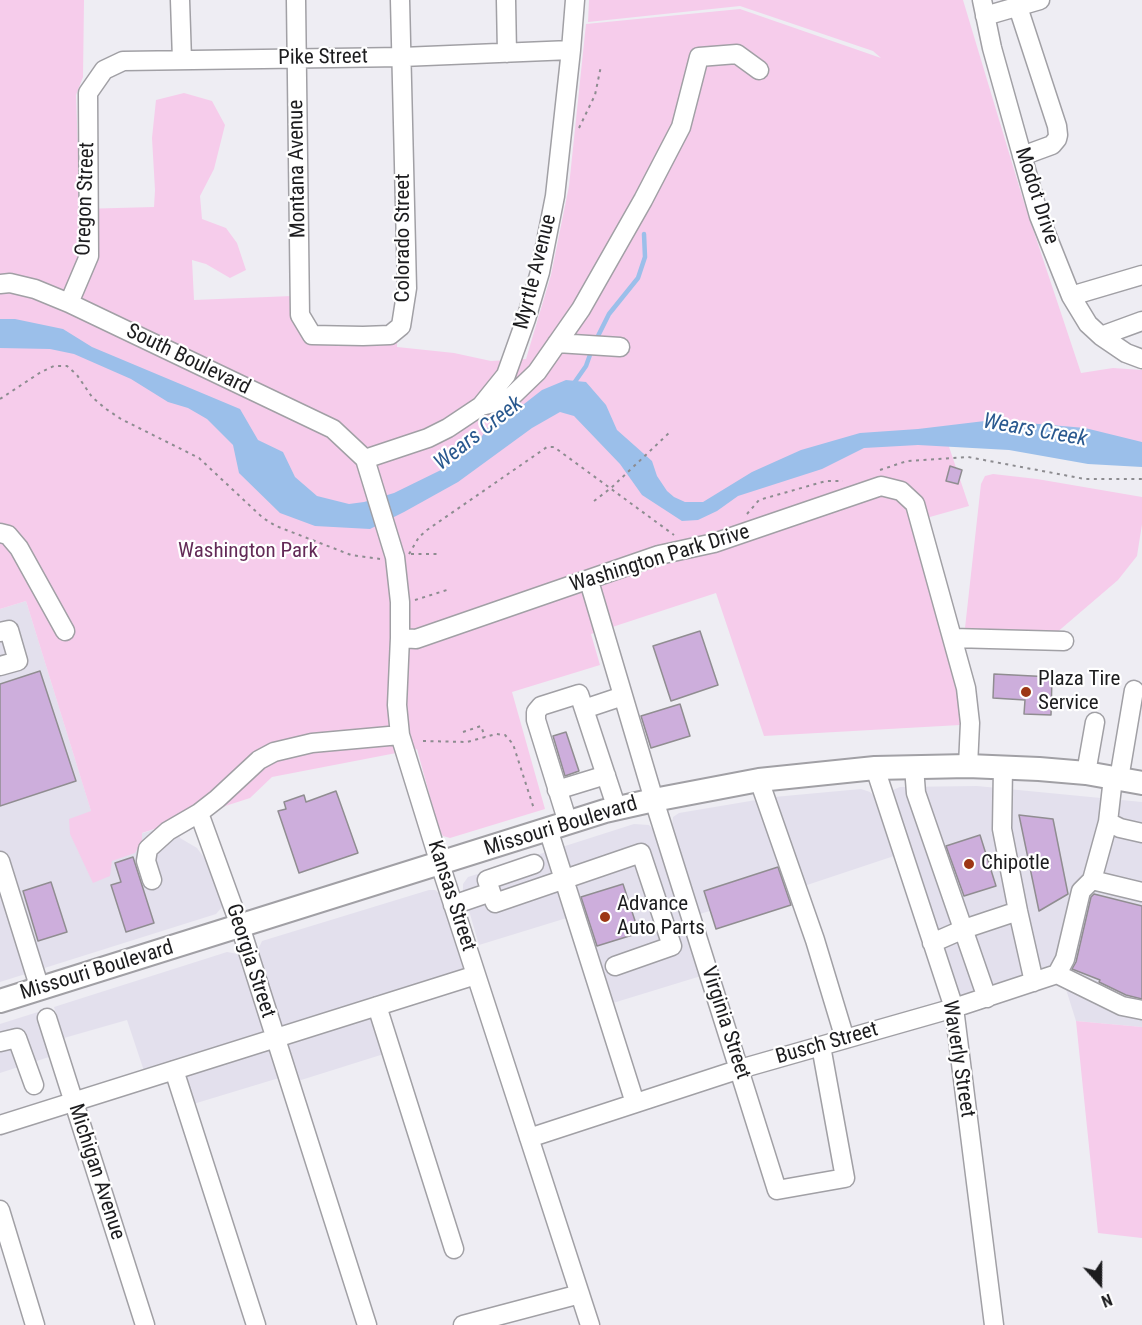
<!DOCTYPE html>
<html>
<head>
<meta charset="utf-8">
<style>
	body { margin:0 }
	#map { position:relative; width:1142px; height:1325px; overflow:hidden; background:#eeedf3; font-family:"Roboto Condensed",sans-serif }
	canvas { display:block }
	.north { position:absolute; left:1070px; top:1253px; width:60px; height:60px; -webkit-text-stroke:4px #fff; paint-order:stroke; rotate:159deg; font-size:16px; font-weight:700; line-height:24px; text-align:center; color:#1c1c1e }
	.north::after { content:''; display:block; margin:auto; width:21px; height:27px; background:#1c1c1e; clip-path:polygon(50% 0,100% 100%,50% 72%,0 100%) }
</style>
</head>
<body>
<div id="map">
<canvas width="1142" height="1325"></canvas>
<div class="north">N</div>
</div>
<script>
const ctx = document.querySelector('canvas').getContext('2d');
ctx.lineJoin = 'round';
function fill(path, color) {
  ctx.fillStyle = color;
  ctx.fill(path, 'evenodd');
}
function toPath(rows) {
  const path = new Path2D();
  for (const r of rows) {
    path.moveTo(r[0], r[1]);
    for (let i = 2; i < r.length; i += 2) path.lineTo(r[i], r[i + 1]);
  }
  return path;
}
function stroke(path, color, width, dash) {
  ctx.strokeStyle = color;
  ctx.lineWidth = width;
  ctx.lineCap = dash ? 'butt' : 'round';
  ctx.setLineDash(dash || []);
  ctx.stroke(path);
}
function write(font, color, halo, rows, align = 'center') {
  ctx.font = font + ' "Roboto Condensed",sans-serif';
  ctx.lineWidth = 4.5;
  ctx.setLineDash([]);
  ctx.textBaseline = 'middle';
  ctx.strokeStyle = halo;
  ctx.fillStyle = color;
  for (const [text, x, y, turn = 0] of rows) {
    ctx.save();
    ctx.translate(x, y);
    ctx.rotate((+turn || 0) * Math.PI / 180);
    ctx.textAlign = isNaN(turn) ? turn : align;
    if (halo) ctx.strokeText(text, 0, 0);
    ctx.fillText(text, 0, 0);
    ctx.restore();
  }
}
fill(toPath([
	[26,601,102,846,175,823,180,838,197,848,208,863,223,906,216,914,0,982,0,609],
	[977,786,1142,802,1142,1027,1076,1021,1059,967,958,998,892,796,893,790,900,787],
	[861,789,870,792,874,796,894,856,795,889,793,884,700,914,672,826,673,817,679,813,774,797],
	[634,824,649,825,654,831,701,976,600,1007,570,917,479,945,463,890,463,884,468,877],
	[429,890,435,890,439,893,466,973,282,1031,257,952,262,941],
	[227,952,238,954,244,961,268,1036,145,1074,127,1020,64,1038,54,1007],
	[38,1012,52,1056,0,1073,0,1024],
	[374,1012,387,1053,298,1081,285,1040],
	[269,1045,279,1078,190,1105,180,1073]
]), '#e3e0ed');
fill(toPath([
	[0,0,84,0,83,77,76,95,80,209,154,207,155,190,152,138,156,100,184,93,212,101,225,125,214,169,200,196,202,219,226,228,237,243,246,270,230,278,206,264,192,260,194,300,292,296,303,330,397,340,397,347,454,353,491,361,526,359,551,275,569,186,586,24,740,9,881,58,873,51,740,6,588,22,589,0,963,0,1022,196,1081,373,1113,368,1142,370,1142,442,942,426,969,506,912,522,963,707,960,725,764,736,716,593,591,634,600,665,512,692,545,809,450,838,443,836,439,830,417,749,272,777,250,798,142,833,142,840,135,853,112,861,110,876,93,883,70,834,69,819,91,811,26,601,0,609],
	[993,474,1037,479,1142,497,1142,524,1137,556,1118,580,1055,634,965,628,981,484,985,476],
	[1076,1021,1142,1027,1142,1238,1098,1233]
]), '#f6cceb');
fill(toPath([
	[0,319,15,319,63,329,92,347,240,409,258,440,283,452,295,477,317,496,349,504,364,502,394,493,443,469,478,442,491,423,510,415,542,390,566,380,586,382,606,405,617,430,652,461,657,476,667,491,674,497,685,502,703,502,752,472,801,450,860,433,918,429,993,420,1085,428,1142,442,1142,467,1088,464,1009,450,918,445,864,448,822,469,738,496,717,511,698,520,682,521,642,495,620,464,574,416,560,412,532,428,458,482,404,512,370,529,315,526,280,513,239,473,233,445,207,419,188,408,168,402,131,379,74,354,50,349,0,348]
]), '#9bbfea');
stroke(toPath([
	[597,338,609,314,638,278,645,257,644,234],
	[572,386,586,366,591,352]
]), '#9bbfea', 4.5);
const building = toPath([
	[950,466,962,470,958,484,946,481,950,466],
	[700,631,718,685,671,701,653,646,700,631],
	[40,671,76,781,0,806,0,684,40,671],
	[994,674,1052,677,1051,715,1024,714,1025,700,993,698,994,674],
	[680,704,690,736,651,748,641,716,680,704],
	[566,732,579,771,565,776,553,736,566,732],
	[336,791,358,853,299,873,278,811,286,809,284,802,304,795,306,802,336,791],
	[1019,815,1053,819,1068,894,1039,911,1019,815],
	[980,835,996,886,964,896,946,846,980,835],
	[133,857,154,923,126,932,111,885,121,882,115,863,133,857],
	[778,867,791,905,716,929,704,891,778,867],
	[51,882,67,932,38,941,23,891,51,882],
	[623,884,639,933,597,946,581,897,623,884],
	[1094,894,1142,906,1142,999,1126,995,1099,982,1100,980,1072,969,1076,962,1091,897,1094,894]
]);
fill(building, '#cdaedc');
stroke(building, '#908d91', 1.5);
const minor = toPath([
	[180,0,182,60],
	[296,0,300,315,312,335,363,336,390,335,401,326,407,288,400,0],
	[506,0,507,53],
	[982,0,992,48,1039,216,1071,296,1088,324,1101,336,1126,353,1142,359],
	[1018,7,1057,126,1058,135,1057,139,1052,145,1022,156],
	[985,16,1040,0],
	[0,284,10,283,35,289,69,303,333,429,365,459,395,557,400,602,400,638,397,705,400,735,440,864,590,1325],
	[1071,296,1142,275],
	[69,303,89,256,88,93,104,70,123,61,402,57,571,50],
	[1101,336,1142,321],
	[557,343,620,347],
	[481,406,509,399,537,372,581,309,643,200,681,127,699,57,737,54,759,70],
	[365,459,428,438,448,428,481,406,506,375,526,319,540,272,555,196,571,50,575,0],
	[0,533,8,535,19,548,65,631],
	[589,581,654,800,777,1190,845,1178,821,1046],
	[0,632,9,630,18,661,0,666],
	[400,638,416,639,659,555,714,543,881,486,901,491,915,504,966,688,970,723,968,766],
	[953,638,1064,641],
	[584,709,623,696],
	[914,767,916,793,987,998],
	[1003,767,1002,829,1018,911,1034,982],
	[875,768,954,1008,994,1325],
	[1086,773,1095,722],
	[1113,778,1108,822,1120,828,1142,833],
	[1119,779,1134,690],
	[759,780,815,940,845,1039],
	[557,790,606,775],
	[568,823,536,720,536,712,541,706,579,694,617,809],
	[548,829,635,1103],
	[0,861,40,989],
	[152,880,146,861,148,849,168,831,199,813],
	[1092,880,1142,892],
	[491,892,495,903,641,853,672,946,615,966],
	[453,905,491,892,487,880,534,864],
	[932,943,964,929,1018,911],
	[1057,974,1065,959,1081,891,1092,880,1108,822],
	[1057,974,1122,1006,1142,1010],
	[377,1006,454,1249],
	[47,1018,145,1325],
	[0,1042,17,1038,34,1085],
	[174,1070,256,1325],
	[0,1125,476,975],
	[529,1138,740,1069,954,1008,1057,974],
	[0,1210,35,1325],
	[367,1325,240,926,199,813,217,799,259,760,274,752,312,743,400,735],
	[463,1325,580,1294]
]);
const major = toPath([
	[0,1001,548,829,605,811,654,800,759,780,875,768,968,766,1039,769,1086,773,1142,783]
]);
stroke(minor, '#a1a0a5', 21);
stroke(major, '#a1a0a5', 26);
stroke(toPath([
	[579,128,595,95,601,66],
	[0,399,41,372,54,366,67,366,77,375,92,397,106,409,121,419,199,458,263,518,276,526,351,555,380,559],
	[880,470,907,461,968,457,1085,479,1142,479],
	[594,501,611,488,670,432],
	[747,514,759,500,826,481,843,481],
	[409,554,419,537,427,530,547,447,554,447,674,535],
	[411,554,438,554],
	[415,600,450,589],
	[463,732,481,726,485,737],
	[423,741,467,742,496,734,505,735,513,744,534,809]
]), '#8d8c90', 2, [3, 4.5]);
stroke(minor, '#fff', 18);
stroke(major, '#fff', 22);
for (const [x, y, r, color] of [
	[1026,692,6,"#9d3615"],
	[969,864,6,"#9d3615"],
	[605,917,6,"#9d3615"]
]) {
  const dot = new Path2D();
  dot.arc(x, y, r, 0, 2 * Math.PI);
  ctx.fillStyle = color;
  ctx.fill(dot);
  stroke(dot, '#fff', 2);
}
write('21px', '#1c1c1e', '#fff', [
	["Pike Street",323,58,-1],
	["Montana Avenue",298,169,-91],
	["Modot Drive",1036,196,72],
	["Oregon Street",86,199,-88],
	["Colorado Street",404,238,-90],
	["Myrtle Avenue",536,272,-76],
	["South Boulevard",188,360,26],
	["Washington Park Drive",660,559,-17],
	["Missouri Boulevard",561,827,-17],
	["Kansas Street",451,896,72],
	["Georgia Street",250,961,72],
	["Missouri Boulevard",97,971,-17],
	["Virginia Street",725,1023,72],
	["Busch Street",827,1044,-16],
	["Waverly Street",958,1059,81],
	["Michigan Avenue",96,1172,72]
]);
write('21px', '#632a57', '#fff', [
	["Washington Park",248,552]
]);
write('21px', '#1c1c1e', '#fff', [
	["Plaza Tire",1038,680],
	["Service",1038,704],
	["Chipotle",981,864],
	["Advance",617,905],
	["Auto Parts",617,929]
], 'left');
write('italic 22px', '#2a598f', '#fff', [
	["Wears Creek",1035,431,10],
	["Wears Creek",479,434,-38]
]);
</script>
</body>
</html>
